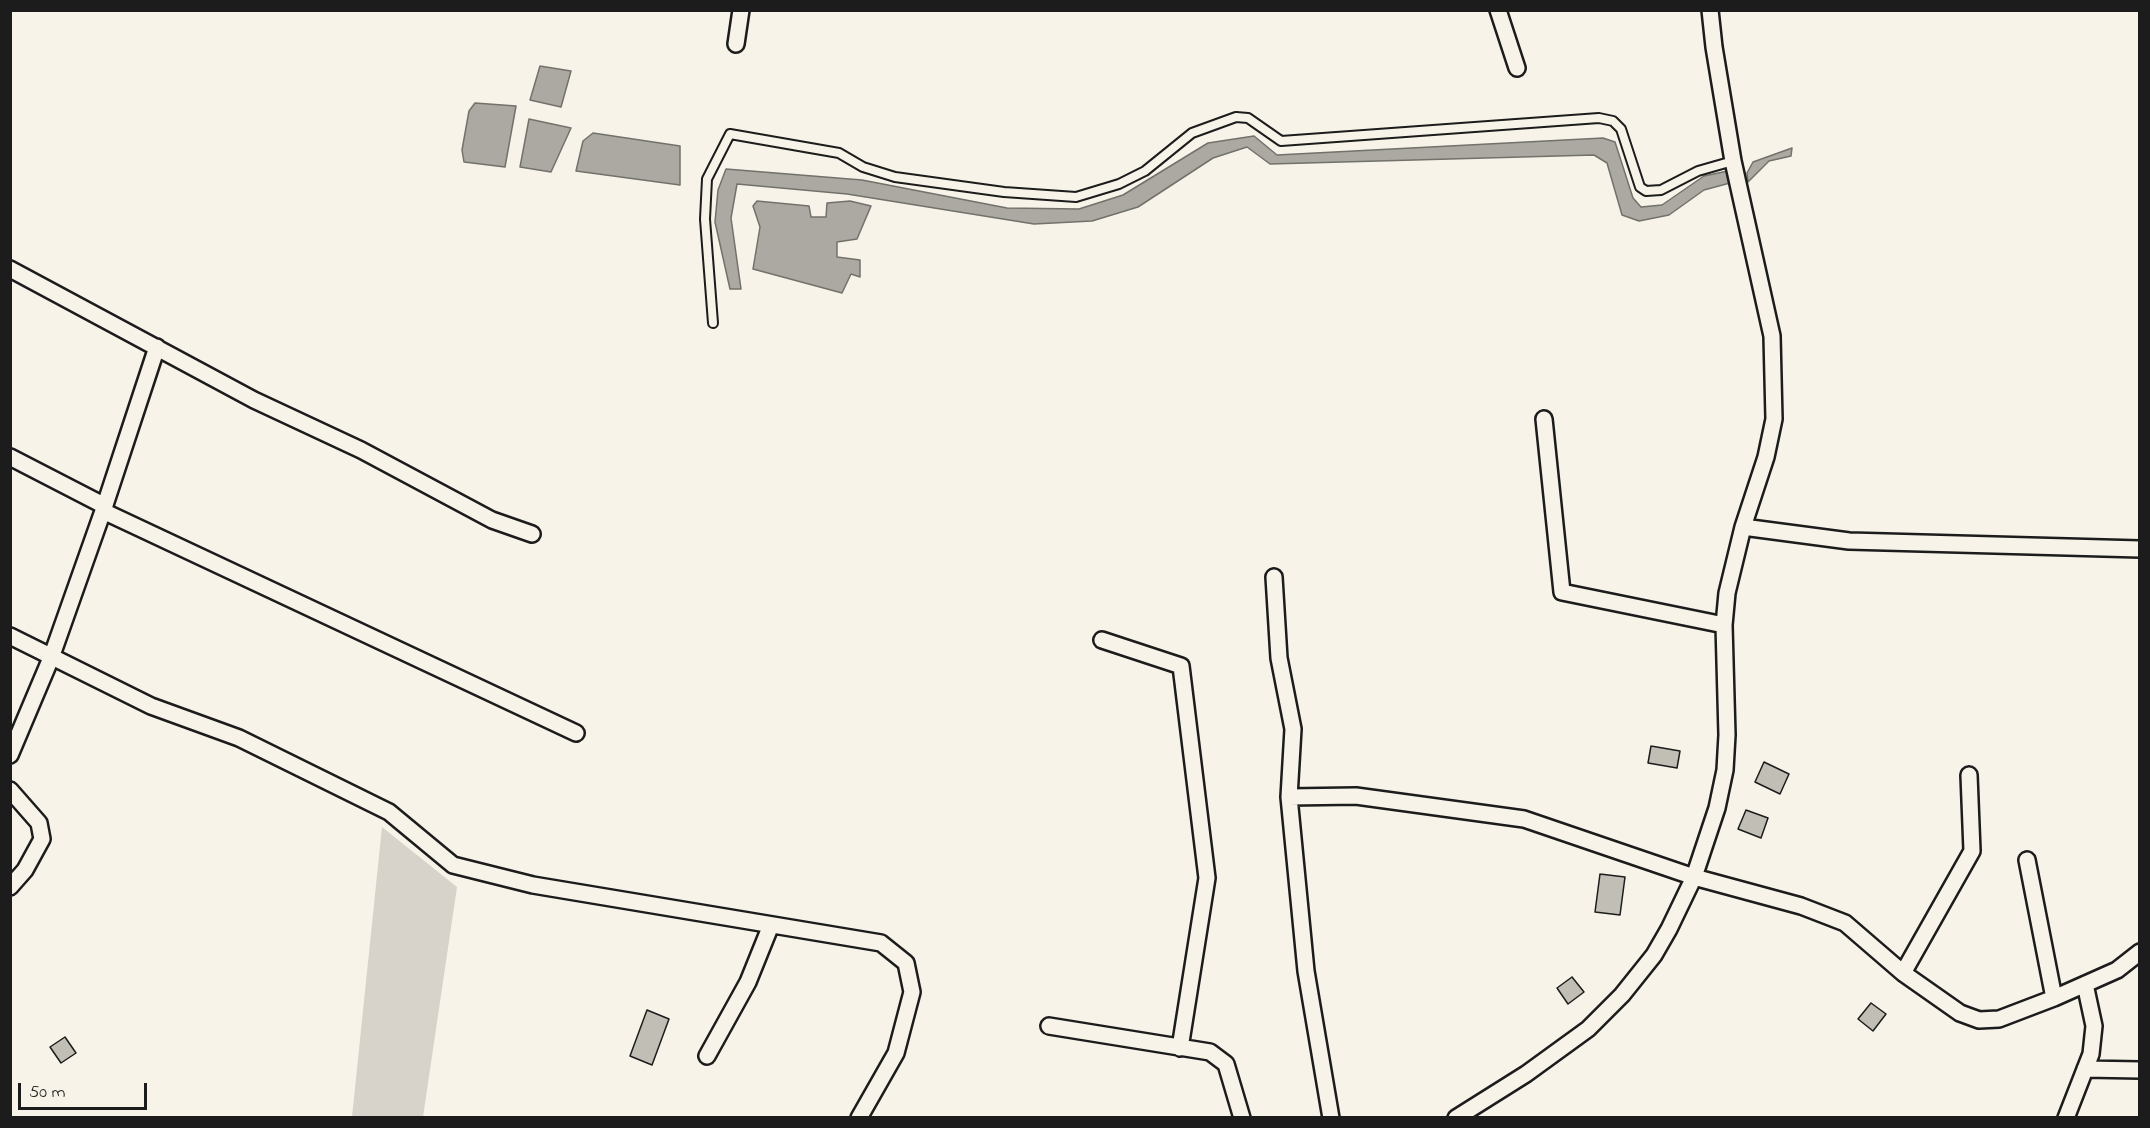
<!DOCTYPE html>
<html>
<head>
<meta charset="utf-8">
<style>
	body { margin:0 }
	#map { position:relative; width:2150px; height:1128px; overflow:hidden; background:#f7f3e8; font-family:"Indie Flower",sans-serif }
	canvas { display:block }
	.frame { position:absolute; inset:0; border:12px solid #1c1c1c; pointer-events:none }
	.scale { position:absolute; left:18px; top:1083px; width:129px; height:27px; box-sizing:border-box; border:3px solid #1c1c1c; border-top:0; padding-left:8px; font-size:18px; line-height:21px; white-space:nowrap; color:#1c1c1c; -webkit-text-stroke:4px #f7f3e8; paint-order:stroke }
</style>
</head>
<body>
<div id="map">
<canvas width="2150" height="1128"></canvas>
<div class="frame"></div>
<div class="scale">50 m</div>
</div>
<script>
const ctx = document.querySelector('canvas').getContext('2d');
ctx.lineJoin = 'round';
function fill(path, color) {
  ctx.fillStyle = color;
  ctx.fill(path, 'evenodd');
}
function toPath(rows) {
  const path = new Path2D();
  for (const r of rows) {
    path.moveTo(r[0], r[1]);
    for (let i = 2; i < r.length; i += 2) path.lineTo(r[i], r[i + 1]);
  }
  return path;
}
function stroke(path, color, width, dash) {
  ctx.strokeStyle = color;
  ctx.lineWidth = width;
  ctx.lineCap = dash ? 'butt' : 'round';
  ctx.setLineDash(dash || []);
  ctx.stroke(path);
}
fill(toPath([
	[382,827,457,887,423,1117,352,1117]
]), '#d7d3cb');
const water = toPath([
	[540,66,571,71,561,107,530,100,540,66],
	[475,103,516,106,505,167,464,162,462,150,469,111,475,103],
	[529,119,571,128,551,172,520,167,529,119],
	[593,133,680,146,680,185,576,171,583,141,593,133],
	[1254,136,1277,155,1603,138,1615,142,1633,198,1641,207,1662,205,1704,176,1728,171,1730,183,1704,190,1669,215,1639,221,1622,215,1607,163,1594,155,1270,164,1247,147,1213,158,1138,207,1092,221,1034,224,847,194,737,184,731,218,741,289,730,289,715,222,718,190,726,169,862,180,1007,208,1079,209,1123,195,1208,143,1254,136],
	[1792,148,1791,156,1769,161,1748,182,1747,173,1753,162,1792,148],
	[757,201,809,206,811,217,826,217,827,203,850,201,871,206,857,239,837,242,837,257,860,260,860,277,851,274,842,293,753,269,760,227,753,206,757,201]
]);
fill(water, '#aca9a2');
stroke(water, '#72716c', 1.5);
const building = toPath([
	[1651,746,1680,751,1677,768,1648,763,1651,746],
	[1764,762,1789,774,1780,794,1755,782,1764,762],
	[1746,810,1768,818,1761,838,1738,829,1746,810],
	[1600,874,1625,877,1620,915,1595,912,1600,874],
	[1572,977,1584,992,1568,1004,1557,988,1572,977],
	[1871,1003,1886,1014,1873,1031,1858,1019,1871,1003],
	[647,1010,669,1019,652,1065,630,1056,647,1010],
	[65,1037,76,1053,61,1063,50,1047,65,1037]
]);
fill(building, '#c0beb5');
stroke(building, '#1c1c1c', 1.5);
const service = toPath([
	[713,323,705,219,707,179,730,134,839,153,863,167,895,177,1004,192,1076,197,1119,184,1145,171,1192,133,1236,117,1248,118,1281,141,1599,118,1613,121,1621,129,1640,187,1646,191,1661,190,1698,171,1733,161]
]);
const minor = toPath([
	[1498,10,1517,68],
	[736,44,741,10],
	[10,269,254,400,361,450,492,520,532,534],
	[1544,419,1562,592,1724,625],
	[10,457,105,506],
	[103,511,576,733],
	[1743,527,1849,541,2140,549],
	[1274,577,1279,658,1293,729,1289,797,1306,971,1331,1118],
	[10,636,151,706,239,738,389,812,453,865,533,885,881,943,906,963,912,992,896,1053,859,1118],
	[1102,640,1181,666,1207,878,1180,1048],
	[10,755,51,658,103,511,157,347],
	[10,790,39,823,42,839,25,870,10,887],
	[1289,797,1356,796,1524,819,1694,877,1801,906,1845,923,1903,973,1960,1013,1979,1020,1999,1019,2054,998,2117,970,2140,952],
	[2027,860,2054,998],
	[1903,973,1972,851,1969,775],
	[1049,1026,1210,1052,1226,1064,1242,1118],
	[707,1056,748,982,771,925],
	[2085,1069,2140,1070],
	[1456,1118,1526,1074,1588,1029,1622,995,1654,955,1669,929,1694,877,1717,808,1725,770,1727,735,1724,625,1727,593,1743,527,1766,457,1774,419,1772,336,1733,161,1714,47,1710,10],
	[2066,1118,2091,1054,2094,1026,2085,984]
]);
stroke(service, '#1c1c1c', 12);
stroke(minor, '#1c1c1c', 20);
stroke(service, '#f7f3e8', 8);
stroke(minor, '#f7f3e8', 15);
</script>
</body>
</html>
